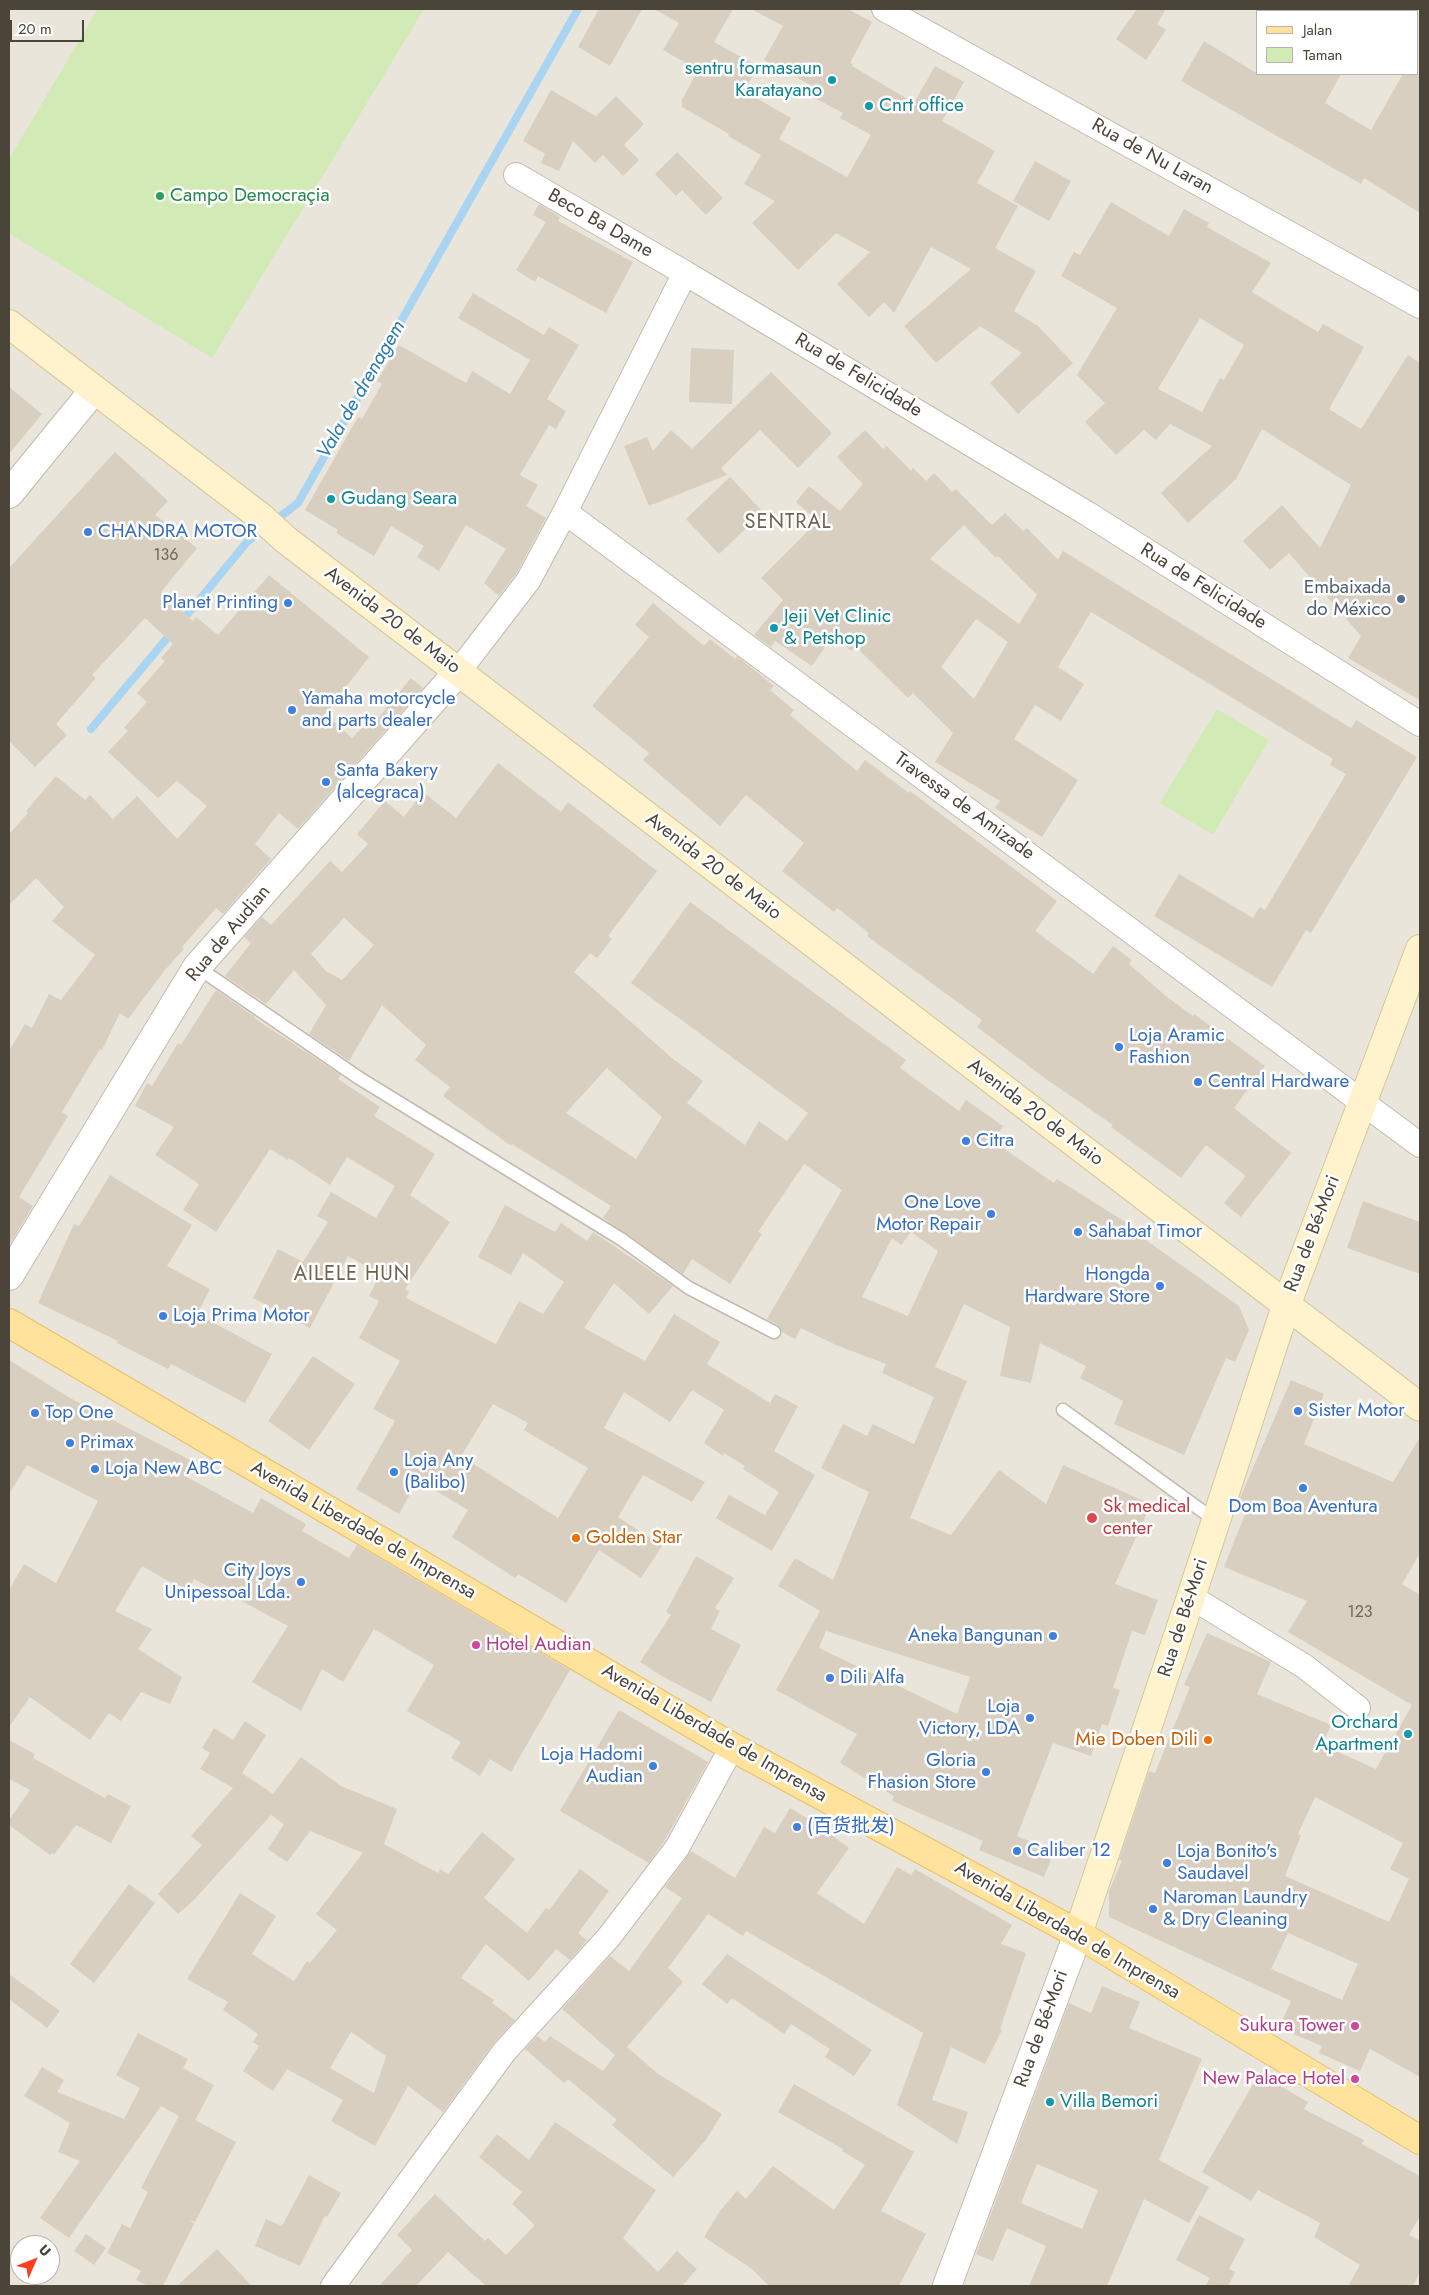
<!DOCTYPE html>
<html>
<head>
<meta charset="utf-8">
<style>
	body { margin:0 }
	#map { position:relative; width:1429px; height:2295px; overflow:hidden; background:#f6f3ec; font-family:Jost,sans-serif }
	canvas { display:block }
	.frame { position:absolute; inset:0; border:10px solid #4b4439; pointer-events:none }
	.legend { position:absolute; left:1256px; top:10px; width:162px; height:65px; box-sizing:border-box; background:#fff; border:1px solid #b7b4b0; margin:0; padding:6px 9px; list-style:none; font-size:15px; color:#4b4439 }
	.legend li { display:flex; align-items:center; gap:10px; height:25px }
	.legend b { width:25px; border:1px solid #b7b4b0 }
	.north { position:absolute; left:10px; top:2235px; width:50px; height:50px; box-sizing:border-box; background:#fff; border:1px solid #b7b4b0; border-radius:50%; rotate:46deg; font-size:14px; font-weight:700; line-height:20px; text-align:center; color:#4b4439 }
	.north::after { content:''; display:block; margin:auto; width:18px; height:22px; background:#fc3f1d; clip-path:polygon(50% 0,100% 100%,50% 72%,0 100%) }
	.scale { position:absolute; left:10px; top:20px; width:74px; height:22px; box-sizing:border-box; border:2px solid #4b4439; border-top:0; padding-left:6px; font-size:15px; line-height:18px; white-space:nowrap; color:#4b4439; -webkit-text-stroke:4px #fff; paint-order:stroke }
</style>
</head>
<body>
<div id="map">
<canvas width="1429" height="2295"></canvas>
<div class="frame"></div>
<ul class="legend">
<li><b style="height:6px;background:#ffe39c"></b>Jalan</li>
<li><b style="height:14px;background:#d2eab5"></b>Taman</li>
</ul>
<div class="north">U</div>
<div class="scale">20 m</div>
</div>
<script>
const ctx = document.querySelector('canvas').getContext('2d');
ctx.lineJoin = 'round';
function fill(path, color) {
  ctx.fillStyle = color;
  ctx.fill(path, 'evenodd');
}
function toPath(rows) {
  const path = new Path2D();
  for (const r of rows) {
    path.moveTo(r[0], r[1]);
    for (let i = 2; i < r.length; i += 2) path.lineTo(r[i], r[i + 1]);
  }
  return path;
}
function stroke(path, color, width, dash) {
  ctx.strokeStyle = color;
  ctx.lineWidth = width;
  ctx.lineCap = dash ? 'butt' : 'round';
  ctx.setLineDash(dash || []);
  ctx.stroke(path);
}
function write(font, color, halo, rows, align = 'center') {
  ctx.font = font + ' Jost,"Noto Sans SC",sans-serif';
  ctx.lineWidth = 5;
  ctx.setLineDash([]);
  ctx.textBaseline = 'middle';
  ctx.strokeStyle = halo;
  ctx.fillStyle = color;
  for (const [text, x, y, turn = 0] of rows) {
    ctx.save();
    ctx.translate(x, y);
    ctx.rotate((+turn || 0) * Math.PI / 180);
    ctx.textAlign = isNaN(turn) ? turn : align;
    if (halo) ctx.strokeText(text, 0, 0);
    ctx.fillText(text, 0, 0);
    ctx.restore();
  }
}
fill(toPath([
	[9,9,1420,9,1420,2286,9,2286],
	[1258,11,1418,11,1418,74,1258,74],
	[20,2245,50,2245,50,2275,20,2275]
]), '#eae5da');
fill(toPath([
	[98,9,424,9,212,358,9,233,9,159],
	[1217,709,1269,740,1213,835,1160,803]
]), '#d2eab5');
stroke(toPath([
	[181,622,247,542,298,503,578,9],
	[91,729,173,631]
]), '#a9d4f2', 8);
fill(toPath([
	[599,9,642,9,610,66,578,47],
	[654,9,733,9,714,42,758,66,744,91,791,118,779,139,847,177,871,135,840,118,843,113,811,96,816,88,764,60,783,26,751,9,848,9,872,22,850,63,853,64,852,66,914,103,935,66,964,82,942,121,995,151,977,183,1018,206,995,248,1036,271,1014,311,1038,326,1073,363,1018,414,990,383,1022,353,980,326,936,363,904,326,971,269,931,247,894,313,884,302,869,317,837,284,870,252,836,233,798,270,752,223,775,201,744,184,761,155,728,136,729,134,682,107,682,100,698,70,663,50,679,23],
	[1137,9,1166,9,1157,24,1166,30,1146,60,1116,39],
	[1204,41,1258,74,1341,74,1325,103,1371,130,1403,74,1420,74,1420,213,1364,178,1361,184,1181,81],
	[551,90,596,116,616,96,644,124,624,145,639,160,623,176,603,155,595,163,573,141,559,171,541,163,545,154,523,141],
	[677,152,723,198,706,215,682,190,676,196,655,174],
	[1035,161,1071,181,1049,221,1013,201],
	[1111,202,1169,236,1184,209,1209,223,1207,227,1271,263,1252,292,1318,332,1323,324,1364,347,1329,409,1361,429,1408,355,1420,363,1420,700,1348,658,1361,636,1289,553,1270,570,1243,541,1282,505,1320,548,1351,485,1262,429,1236,479,1188,523,1161,493,1212,446,1170,424,1156,440,1144,430,1116,455,1085,422,1105,403,1077,375,1117,308,1061,276,1074,252,1080,255],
	[1200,318,1244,345,1224,380,1220,378,1202,412,1158,389],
	[539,204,560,217,558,221,633,262,606,313,538,276,535,282,516,270,546,222,533,215],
	[473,293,544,335,549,327,579,345,547,399,566,411,556,429,549,425,520,475,538,485,526,506,546,518,516,574,499,596,484,583,506,549,466,525,439,571,417,557,424,546,391,526,374,556,336,533,338,530,305,510,358,417,362,419,382,384,377,381,399,345,466,383,472,371,510,394,530,360,458,318],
	[691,348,734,350,732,404,689,402],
	[771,372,832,433,798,468,760,430,721,468,727,475,649,506,624,446,647,437,653,451,671,430,692,449],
	[9,387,42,414,9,454],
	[865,430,883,449,887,446,911,471,913,468,926,481,934,473,952,492,956,489,992,525,1005,513,1023,531,1027,528,1058,560,1063,551,1351,728,1356,720,1417,757,1311,933,1306,930,1272,987,1154,916,1179,874,1253,918,1260,907,1265,910,1346,774,1330,765,1333,759,1091,612,1058,667,1084,684,1061,721,1035,705,1014,739,1078,780,1042,837,995,808,1000,801,935,762,953,733,913,693,908,698,856,647,851,651,834,634,812,666,775,641,771,647,754,635,783,600,761,578,818,521,796,502,809,486,840,511,863,484,837,457],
	[964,525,996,558,998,556,1037,595,1019,624,930,559],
	[976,619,1008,642,974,699,941,667],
	[115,452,168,501,155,515,197,548,161,592,193,621,196,617,218,635,269,575,369,657,325,714,352,738,372,718,375,722,411,678,423,688,298,829,279,813,255,844,271,859,223,914,216,908,182,947,184,949,165,970,128,1019,120,1013,102,1050,100,1049,62,1112,68,1116,19,1197,33,1206,9,1246,9,1051,25,1024,32,1028,49,994,61,1000,95,955,52,921,64,907,36,878,9,905,9,834,28,813,26,811,56,776,85,800,90,795,113,819,137,796,177,839,207,806,177,781,158,798,108,752,128,731,124,728,147,702,137,693,165,661,161,658,173,644,145,618,92,675,96,678,56,724,67,735,35,767,9,741,9,568],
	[730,477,763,512,719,554,686,519],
	[653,603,704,646,710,639,735,659,737,656,753,669,774,686,770,690,794,710,790,715,857,771,865,760,909,793,910,791,1057,901,1035,931,1093,974,1113,946,1132,960,1129,964,1167,997,1193,1016,1194,1014,1265,1066,1234,1108,1291,1153,1241,1217,1224,1203,1246,1176,1206,1145,1181,1178,1111,1127,1113,1125,1046,1079,977,1027,982,1020,867,936,869,933,837,908,834,912,782,871,804,843,746,795,720,826,643,760,649,753,592,706,649,637,635,625],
	[498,763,561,812,568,802,657,871,608,936,612,939,597,958,590,953,574,972,672,1058,703,1081,687,1103,745,1145,759,1121,787,1141,808,1113,631,983,690,902,906,1060,900,1068,959,1111,966,1100,1003,1126,993,1141,1054,1183,1057,1179,1135,1228,1133,1231,1239,1306,1249,1330,1235,1362,1226,1358,1184,1455,1114,1424,1123,1401,1080,1378,1086,1366,1040,1343,1031,1383,1000,1376,1010,1327,964,1304,935,1367,967,1381,910,1518,951,1535,999,1470,1046,1504,1063,1465,1151,1504,1115,1584,1158,1600,1145,1635,1132,1631,1113,1688,1120,1690,1108,1726,1102,1724,1091,1756,1053,1743,1017,1836,1054,1852,1044,1877,979,1850,983,1841,892,1801,894,1796,840,1763,857,1734,776,1690,820,1611,778,1586,795,1558,833,1580,869,1492,821,1468,843,1424,867,1436,873,1424,914,1444,934,1397,882,1373,886,1364,836,1345,801,1328,795,1339,782,1332,778,1325,767,1319,842,1190,804,1164,758,1232,762,1234,730,1284,692,1259,683,1274,603,1218,611,1206,512,1144,511,1146,443,1096,450,1087,415,1060,426,1045,382,1005,349,1061,309,1034,326,1005,294,970,266,1004,225,976,251,943,244,937,262,917,271,925,330,861,342,872,368,844,357,834,385,801,404,817,423,792,456,818],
	[344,918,374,945,342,980,326,971,311,954],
	[607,1068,662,1117,636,1159,566,1113],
	[911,1232,938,1251,908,1316,862,1297,892,1238,901,1245],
	[826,1631,970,1677,957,1714,819,1648],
	[216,990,255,1017,254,1018,341,1075,338,1079,380,1107,374,1116,435,1154,410,1195,450,1222,405,1289,409,1292,406,1298,496,1344,519,1301,543,1314,564,1282,523,1253,511,1275,478,1257,505,1205,555,1232,561,1223,587,1241,593,1232,673,1286,649,1314,614,1283,584,1328,645,1361,674,1314,720,1342,707,1364,770,1403,775,1394,798,1406,774,1451,815,1475,772,1551,716,1518,729,1495,765,1515,779,1492,743,1469,745,1466,724,1453,723,1456,704,1443,724,1410,692,1390,670,1422,624,1392,604,1428,705,1482,692,1502,643,1475,618,1517,662,1546,641,1578,599,1550,566,1603,518,1574,515,1578,452,1537,468,1510,418,1480,399,1514,356,1489,395,1421,373,1409,400,1361,359,1338,379,1301,369,1296,380,1274,348,1256,310,1328,253,1298,278,1249,303,1262,328,1222,317,1216,331,1192,376,1218,395,1186,347,1157,330,1185,289,1158,288,1160,270,1149,216,1232,183,1210,199,1184,155,1155,174,1127,135,1106,147,1083,152,1086,178,1043,181,1045],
	[493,1404,528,1423,524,1430,588,1468,558,1518,461,1456],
	[110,1175,192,1225,167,1266,210,1289,197,1314,272,1354,245,1403,171,1364,168,1369,117,1343,118,1341,38,1303,74,1224,79,1226],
	[1363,1201,1420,1222,1420,1274,1347,1248],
	[313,1356,355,1384,309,1450,268,1421],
	[9,1360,70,1398,194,1462,187,1477,253,1513,261,1498,306,1524,302,1531,349,1558,357,1545,570,1670,511,1772,490,1759,480,1776,451,1758,461,1742,407,1711,434,1665,374,1629,343,1682,322,1669,301,1711,252,1682,288,1626,227,1593,226,1596,194,1579,188,1592,142,1566,115,1611,152,1629,138,1649,182,1677,170,1704,141,1692,121,1721,109,1713,90,1740,30,1697,9,1727,9,1590,24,1564,56,1583,98,1501,27,1465,9,1494],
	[1291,1380,1324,1394,1304,1444,1393,1482,1420,1437,1420,1553,1402,1584,1420,1595,1420,2077,1370,2049,1360,2071,1319,2053,1322,2046,1279,2028,1291,2001,1109,1917,1109,1891,1122,1861,1119,1860,1149,1771,1155,1773,1190,1687,1184,1685,1207,1633,1271,1662,1257,1694,1331,1725,1322,1745,1376,1769,1412,1705,1288,1632,1307,1601,1224,1567,1247,1509,1237,1505,1240,1498],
	[1315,1797,1403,1843,1390,1869,1409,1879,1389,1922,1285,1876,1301,1835,1298,1834],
	[1288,1933,1358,1964,1342,2000,1271,1969],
	[696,1556,734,1578,715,1608,720,1611,711,1629,741,1645,711,1702,662,1676,640,1662,671,1615,666,1612],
	[619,1710,708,1762,665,1840,649,1863,560,1811],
	[245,1721,266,1735,242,1773,273,1794,301,1757,341,1786,397,1809,384,1844,438,1873,440,1869,448,1874,482,1832,515,1859,484,1898,527,1933,546,1908,549,1910,580,1869,609,1891,578,1933,587,1940,570,1960,556,1949,529,1981,486,1944,461,1978,494,2000,492,2003,515,2020,493,2044,443,2112,408,2086,375,2146,331,2121,343,2100,287,2069,273,2091,243,2071,259,2046,253,2042,258,2034,223,2010,228,2002,187,1979,240,1893,276,1916,252,1954,294,1981,307,1961,310,1963,337,1930,316,1914,363,1853,310,1831,287,1862,268,1849,284,1824,271,1815,193,1901,178,1914,158,1894,202,1845,191,1836,233,1788,200,1769,210,1753,202,1748,214,1728,233,1740],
	[351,2032,386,2056,374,2093,330,2068],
	[9,1740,35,1754,33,1758,105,1798,108,1794,131,1806,111,1843,76,1825,54,1855,52,1853,50,1855,9,1825,9,1820,30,1790,9,1779],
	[790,1808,817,1824,849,1848,817,1893,864,1924,897,1867,911,1875,915,1869,1012,1925,1001,1944,1026,1953,1000,2029,1002,2030,985,2064,951,2047,932,2100,968,2112,957,2144,897,2105,923,2033,746,1931,743,1936,708,1914,668,1968,683,1982,627,2047,657,2073,722,2114,705,2141,673,2177,612,2125,617,2120,568,2079,564,2083,525,2049,537,2036,545,2042,550,2036,603,2071,615,2055,562,2009,610,1956,629,1971,682,1898,665,1887,691,1851,735,1878,764,1827,775,1833],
	[129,1884,155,1903,94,1983,70,1964],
	[727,1954,872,2050,854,2076,825,2057,830,2049,791,2024,784,2034,732,1998,727,2004,702,1984],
	[9,1974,60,2011,47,2028,9,1999],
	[1102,1986,1140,2002,1129,2028,1202,2059,1159,2160,1209,2187,1189,2223,1144,2199,1107,2286,1029,2286,1046,2246,1007,2228,993,2261,976,2254,1069,2003,1091,2013],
	[1037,2164,1098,2190,1082,2229,1021,2203],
	[138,2033,188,2059,183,2068,214,2085,195,2120,236,2142,195,2222,190,2220,194,2224,163,2286,148,2286,136,2280,141,2271,107,2253,122,2224,130,2228,148,2192,141,2188,179,2116,161,2106,69,2238,40,2218,80,2161,58,2152,70,2123,24,2096,42,2067,64,2080,57,2092,124,2119,140,2088,116,2075],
	[1259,2074,1308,2102,1304,2109,1364,2140,1362,2144,1420,2176,1420,2216,1409,2235,1420,2241,1420,2272,1413,2286,1348,2286,1360,2265,1314,2237,1320,2223,1258,2190,1251,2201,1202,2172],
	[794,2084,914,2152,881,2211,926,2234,899,2286,769,2286,752,2269,704,2237,720,2211,737,2191,746,2199,773,2166,834,2210,865,2165,842,2151,843,2149,778,2112],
	[555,2122,656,2190,623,2238,658,2272,677,2251,697,2269,682,2286,486,2286,448,2252,416,2286,379,2286,412,2250,397,2235,435,2194,485,2241,488,2238,506,2255,535,2225,512,2204,522,2192,479,2157,497,2134,529,2160],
	[309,2175,341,2193,327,2217,325,2216,300,2266,255,2246,266,2219,282,2226],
	[1199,2215,1245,2239,1229,2269,1235,2272,1228,2286,1205,2286,1210,2278,1176,2260],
	[86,2234,106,2248,94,2265,74,2251],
	[217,2249,252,2286,177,2286]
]), '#d8cfc1');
const service = toPath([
	[197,967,359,1078,621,1239,689,1288,774,1332],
	[1063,1410,1216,1521]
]);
const minor = toPath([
	[884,9,1420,306],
	[516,175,685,273],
	[565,512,1420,1145],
	[458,672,528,581,565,512,685,273,1088,514,1420,724],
	[1191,1597,1304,1666,1358,1708],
	[333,2286,504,2052,609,1937,677,1848,732,1747]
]);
const tertiary = toPath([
	[9,494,94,390],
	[9,1276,197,967,458,672],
	[947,2286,1078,1934]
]);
const secondary = toPath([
	[9,324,262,518,286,540,1420,1407],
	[1078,1934,1191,1597,1286,1306,1420,949]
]);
const primary = toPath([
	[9,1323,732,1747,1078,1934,1420,2140]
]);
stroke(service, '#c2bbae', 15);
stroke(minor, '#c2bbae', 26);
stroke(tertiary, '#c2bbae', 30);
stroke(secondary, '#d6c79b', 30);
stroke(primary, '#e6c16a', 30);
stroke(service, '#fff', 12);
stroke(minor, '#fff', 24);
stroke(tertiary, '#fff', 28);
stroke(secondary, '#fff3cd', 28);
stroke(primary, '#ffe39c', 28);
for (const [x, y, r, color] of [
	[832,80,5,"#0f9aa8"],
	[869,106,5,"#0f9aa8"],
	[160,196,5,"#2e9e5b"],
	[331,499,5,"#0f9aa8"],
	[88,532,5,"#3f7fe0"],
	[1401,599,5,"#5c6f8a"],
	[288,603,5,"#3f7fe0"],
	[774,628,5,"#0f9aa8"],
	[292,710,5,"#3f7fe0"],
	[326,782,5,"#3f7fe0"],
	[1119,1047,5,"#3f7fe0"],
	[1198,1082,5,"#3f7fe0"],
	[966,1141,5,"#3f7fe0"],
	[991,1214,5,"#3f7fe0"],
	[1078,1232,5,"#3f7fe0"],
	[1160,1286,5,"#3f7fe0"],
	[163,1316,5,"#3f7fe0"],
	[1298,1411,5,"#3f7fe0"],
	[35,1413,5,"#3f7fe0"],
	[70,1443,5,"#3f7fe0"],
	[95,1469,5,"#3f7fe0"],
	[394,1472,5,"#3f7fe0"],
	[1303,1488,5,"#3f7fe0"],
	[1092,1518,6,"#e0444e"],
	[576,1538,5,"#e8710a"],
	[301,1582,5,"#3f7fe0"],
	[1053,1636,5,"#3f7fe0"],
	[476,1645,5,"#d1479c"],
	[830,1678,5,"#3f7fe0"],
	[1030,1718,5,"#3f7fe0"],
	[1408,1734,5,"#0f9aa8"],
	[1208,1740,5,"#e8710a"],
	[653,1766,5,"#3f7fe0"],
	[986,1772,5,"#3f7fe0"],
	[797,1827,5,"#3f7fe0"],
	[1017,1851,5,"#3f7fe0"],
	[1167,1863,5,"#3f7fe0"],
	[1153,1909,5,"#3f7fe0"],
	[1355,2026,5,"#d1479c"],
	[1355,2079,5,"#d1479c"],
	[1050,2102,5,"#0f9aa8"]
]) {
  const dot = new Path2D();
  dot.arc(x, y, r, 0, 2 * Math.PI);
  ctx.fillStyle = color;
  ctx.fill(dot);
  stroke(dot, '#fff', 2);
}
write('16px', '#6e675b', null, [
	["136",166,556],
	["123",1360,1613]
]);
write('19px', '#0d838f', '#fff', [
	["sentru formasaun",822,69,"right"],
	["Karatayano",822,91,"right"],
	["Cnrt office",879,106],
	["Gudang Seara",341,499],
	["Jeji Vet Clinic",784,617],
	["& Petshop",784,639],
	["Orchard",1398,1723,"right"],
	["Apartment",1398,1745,"right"],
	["Villa Bemori",1060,2102]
], 'left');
write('19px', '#4b4439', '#fff', [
	["Rua de Nu Laran",1152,157,29],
	["Beco Ba Dame",600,224,30],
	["Rua de Felicidade",858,376,31],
	["Rua de Felicidade",1203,587,32],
	["Avenida 20 de Maio",392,621,37],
	["Travessa de Amizade",964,807,36],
	["Avenida 20 de Maio",713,867,37],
	["Rua de Audian",229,934,-50],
	["Avenida 20 de Maio",1035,1113,37],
	["Rua de Bé-Mori",1313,1234,-69],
	["Avenida Liberdade de Imprensa",363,1531,30],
	["Rua de Bé-Mori",1184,1618,-72],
	["Avenida Liberdade de Imprensa",714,1734,30],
	["Avenida Liberdade de Imprensa",1067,1931,30],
	["Rua de Bé-Mori",1042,2029,-70]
]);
write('19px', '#27864d', '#fff', [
	["Campo Democraçia",170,196]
], 'left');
write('19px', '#366cbe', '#fff', [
	["CHANDRA MOTOR",98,532],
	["Planet Printing",278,603,"right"],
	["Yamaha motorcycle",302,699],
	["and parts dealer",302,721],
	["Santa Bakery",336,771],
	["(alcegraca)",336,793],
	["Loja Aramic",1129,1036],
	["Fashion",1129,1058],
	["Central Hardware",1208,1082],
	["Citra",976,1141],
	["One Love",981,1203,"right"],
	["Motor Repair",981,1225,"right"],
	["Sahabat Timor",1088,1232],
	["Hongda",1150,1275,"right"],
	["Hardware Store",1150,1297,"right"],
	["Loja Prima Motor",173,1316],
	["Sister Motor",1308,1411],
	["Top One",45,1413],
	["Primax",80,1443],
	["Loja Any",404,1461],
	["(Balibo)",404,1483],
	["Loja New ABC",105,1469],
	["Dom Boa Aventura",1303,1507,"center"],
	["City Joys",291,1571,"right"],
	["Unipessoal Lda.",291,1593,"right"],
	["Aneka Bangunan",1043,1636,"right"],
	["Dili Alfa",840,1678],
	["Loja",1020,1707,"right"],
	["Victory, LDA",1020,1729,"right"],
	["Loja Hadomi",643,1755,"right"],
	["Audian",643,1777,"right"],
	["Gloria",976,1761,"right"],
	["Fhasion Store",976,1783,"right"],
	["(百货批发)",807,1827],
	["Caliber 12",1027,1851],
	["Loja Bonito's",1177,1852],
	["Saudavel",1177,1874],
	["Naroman Laundry",1163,1898],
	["& Dry Cleaning",1163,1920]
], 'left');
write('19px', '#4e5e75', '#fff', [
	["Embaixada",1391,588],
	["do México",1391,610]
], 'right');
write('19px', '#be3a42', '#fff', [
	["Sk medical",1103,1507],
	["center",1103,1529]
], 'left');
write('19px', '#c56008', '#fff', [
	["Golden Star",586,1538],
	["Mie Doben Dili",1198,1740,"right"]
], 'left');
write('19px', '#b23c85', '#fff', [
	["Hotel Audian",486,1645,"left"],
	["Sukura Tower",1345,2026],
	["New Palace Hotel",1345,2079]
], 'right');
write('italic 20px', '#2e7ab2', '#fff', [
	["Vala de drenagem",362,390,-60]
]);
ctx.letterSpacing = '1px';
write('20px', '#6e6250', '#fff', [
	["SENTRAL",788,523],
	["AILELE HUN",352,1275]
]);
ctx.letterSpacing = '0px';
</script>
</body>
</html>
